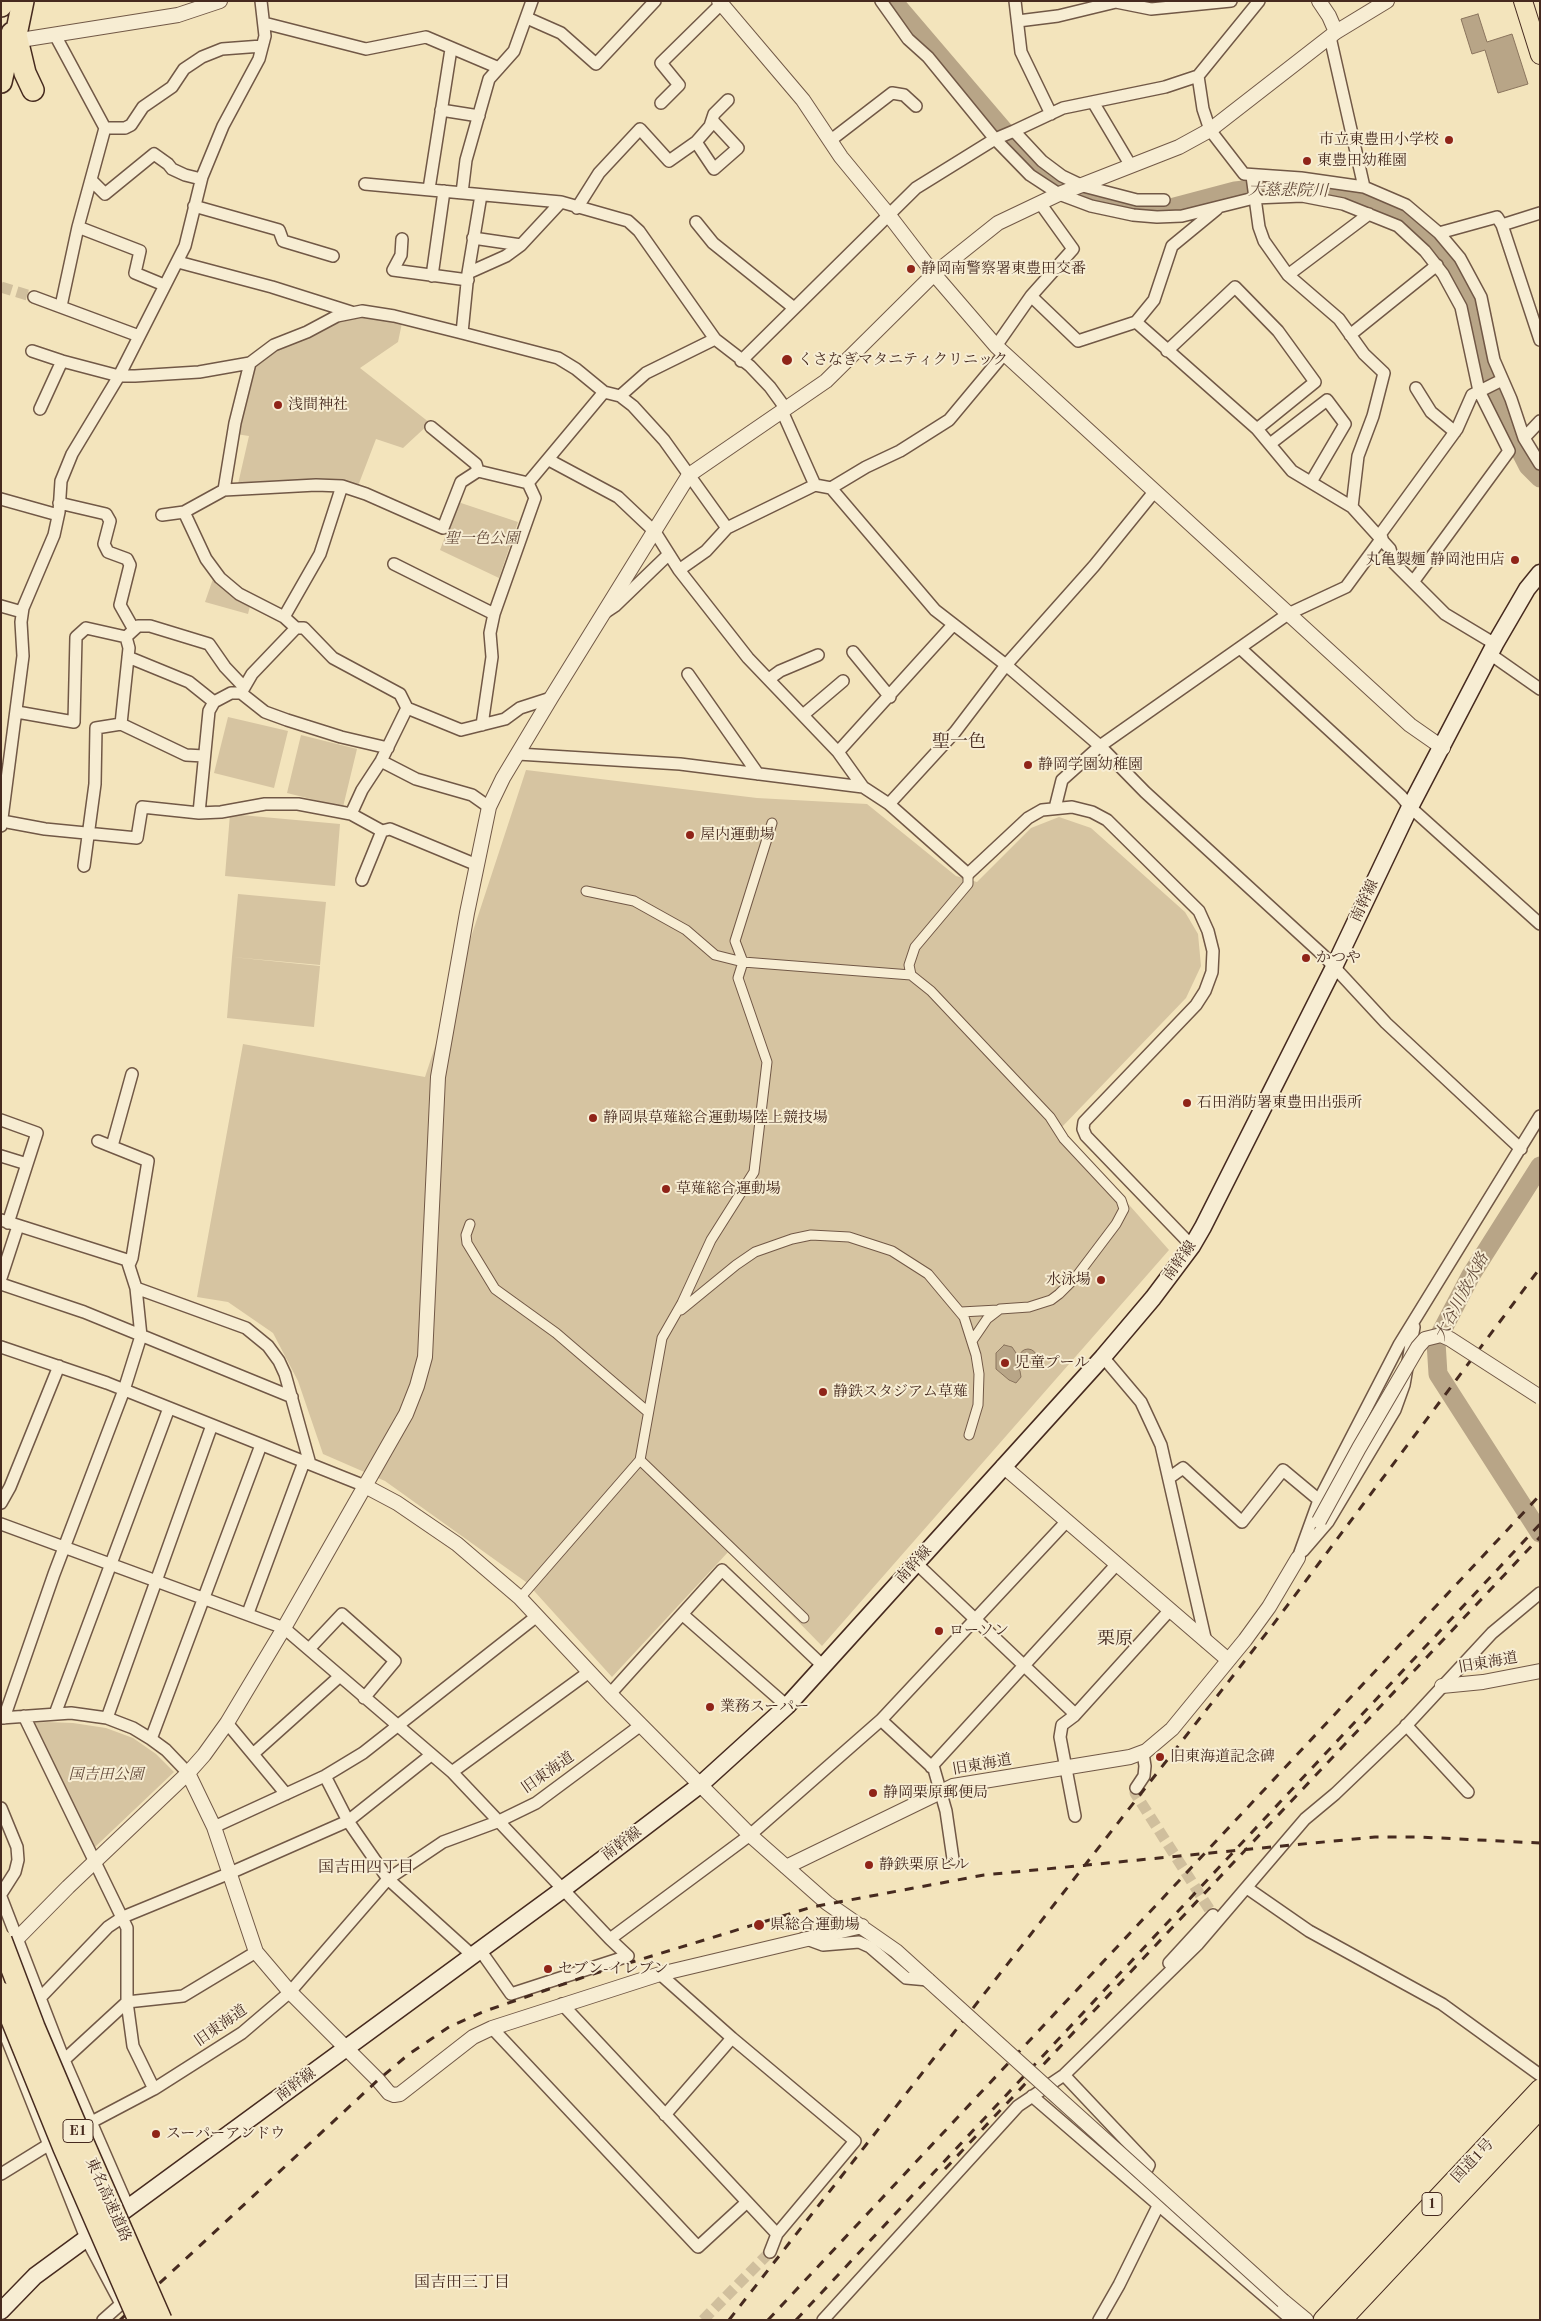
<!DOCTYPE html>
<html>
<head>
<meta charset="utf-8">
<style>
	body { margin:0 }
	#map { position:relative; width:1541px; height:2321px; overflow:hidden; background:#f3e4bc; font-family:"Old Standard TT",serif }
	canvas { display:block }
	.frame { position:absolute; inset:0; border:2px solid #462a1f; pointer-events:none }
</style>
</head>
<body>
<div id="map">
<canvas width="1541" height="2321"></canvas>
<div class="frame"></div>
</div>
<script>
const ctx = document.querySelector('canvas').getContext('2d');
ctx.lineJoin = 'round';
function fill(path, color) {
  ctx.fillStyle = color;
  ctx.fill(path, 'evenodd');
}
function toPath(rows) {
  const path = new Path2D();
  for (const r of rows) {
    if (r.length === 3) {
      path.moveTo(r[0] + r[2], r[1]);
      path.arc(r[0], r[1], r[2], 0, 2 * Math.PI);
      continue;
    }
    path.moveTo(r[0], r[1]);
    for (let i = 2; i < r.length; i += 2) path.lineTo(r[i], r[i + 1]);
  }
  return path;
}
function stroke(path, color, width, dash) {
  ctx.strokeStyle = color;
  ctx.lineWidth = width;
  ctx.lineCap = dash ? 'butt' : 'round';
  ctx.setLineDash(dash || []);
  ctx.stroke(path);
}
function write(font, color, halo, rows, align = 'center') {
  ctx.font = font + ' "Old Standard TT","Noto Serif JP",serif';
  ctx.lineWidth = 4;
  ctx.setLineDash([]);
  ctx.textBaseline = 'middle';
  ctx.strokeStyle = halo;
  ctx.fillStyle = color;
  for (const [text, x, y, turn = 0] of rows) {
    ctx.save();
    ctx.translate(x, y);
    ctx.rotate((+turn || 0) * Math.PI / 180);
    ctx.textAlign = isNaN(turn) ? turn : align;
    if (halo) ctx.strokeText(text, 0, 0);
    ctx.fillText(text, 0, 0);
    ctx.restore();
  }
}
fill(toPath([
	[357,315,402,323,398,342,360,368,430,423,403,448,376,439,358,486,340,480,238,484,249,436,236,434,255,363,285,345,309,338,343,319],
	[458,502,518,522,499,578,440,550],
	[214,576,229,592,250,606,248,614,205,602],
	[228,717,288,731,274,788,214,773],
	[301,735,357,749,343,807,287,793],
	[526,770,757,798,867,804,956,876,977,882,1031,828,1059,817,1091,828,1185,912,1198,934,1201,966,1186,998,1061,1128,1169,1250,822,1646,729,1551,612,1677,526,1582,385,1481,323,1454,298,1381,273,1333,228,1302,197,1297,243,1044,425,1077],
	[230,814,340,824,335,886,225,876],
	[238,894,326,902,320,965,232,957],
	[232,957,320,966,314,1027,227,1018],
	[47,1722,73,1723,106,1728,133,1738,156,1754,174,1772,95,1847,91,1846,33,1723]
]), '#d6c4a1');
const water = toPath([
	[1478,14,1487,42,1512,34,1528,84,1498,93,1485,50,1472,54,1461,19,1478,14],
	[1004,1345,1012,1347,1016,1353,1016,1365,1020,1371,1021,1377,1016,1383,1009,1380,996,1369,996,1353,1004,1345],
	[1028,1358,9]
]);
fill(water, '#b8a587');
stroke(water, '#8a745d', 1);
stroke(toPath([
	[893,1,1016,145,1032,162,1072,193,1095,201,1133,209,1167,209,1235,191,1271,187,1322,189,1346,191,1371,198,1415,224,1434,244,1475,306,1486,371,1505,421,1528,466,1540,478],
	[1540,1166,1471,1275,1436,1342,1438,1374,1540,1533]
]), '#b8a587', 19);
stroke(toPath([
	[1,287,34,297],
	[1136,1788,1135,1793,1213,1915],
	[703,2320,770,2252]
]), '#d0bf9d', 11, [11, 5.5]);
const pedestrian = toPath([
	[586,891,634,901,686,930,715,955,743,962,911,975,931,991,1050,1117,1064,1139,1121,1200,1124,1209,1116,1224,1076,1277,1059,1294,1051,1300,1029,1307,1000,1309,987,1319,972,1341],
	[911,975,909,965,915,947,968,884,968,874],
	[470,1224,466,1235,467,1243,495,1289,556,1333,648,1412],
	[681,1310,736,1265,755,1252,792,1239,811,1235,849,1237,892,1251,928,1274,964,1317,976,1355,979,1374,978,1405,969,1435],
	[961,1312,998,1310],
	[640,1460,804,1618],
	[520,1598,640,1460,662,1338,682,1303,711,1240,754,1172,767,1062,738,978,743,962,735,941,772,823]
]);
const minor = toPath([
	[881,1,908,39,928,57,995,139,1030,175,1059,194,1091,206,1133,215,1157,217,1182,216,1254,198,1302,196,1343,204,1398,226,1425,251,1443,274,1461,307,1479,391,1509,451,1413,582],
	[1015,1,1021,52,1051,114],
	[527,18,561,33,596,64,655,1],
	[1018,21,1058,16,1116,2,1151,9,1231,1],
	[264,23,366,49,426,37,499,68],
	[55,35,105,128,78,227,61,306],
	[1330,37,1364,187],
	[1198,76,1203,109,1210,130,1244,174,1301,178,1364,187,1406,205,1439,233,1460,258,1481,297,1494,360,1511,399,1524,438,1540,464],
	[1093,102,1131,166],
	[661,103,679,85,661,63,721,4],
	[441,110,479,116],
	[105,128,125,128,131,125,143,107,172,87,184,69,202,57,222,49,262,46],
	[831,140,892,93,904,95,916,106],
	[696,142,714,169,738,148,712,120],
	[1252,176,1259,227,1264,241,1288,275,1339,319,1364,354,1384,373,1373,416,1358,456,1352,507,1390,549,1394,563,1445,614,1495,644],
	[91,180,105,194,154,154,168,164,172,169,185,175,201,179],
	[365,184,561,202,628,221,639,231,715,339,750,366,770,387,786,409],
	[429,189,451,49],
	[462,193,466,160,489,79,514,51,532,1],
	[1164,200,1137,200,1083,186,1062,176,1042,161,1014,131,1063,108,1165,87,1198,76,1259,1],
	[194,206,279,230,283,241,333,256],
	[577,208,599,173,640,129,669,161,696,142,710,126,714,114,728,100],
	[696,222,713,243,794,308],
	[1502,225,1540,340],
	[78,227,140,251,135,273,164,285],
	[1439,233,1497,217,1502,225,1540,213],
	[473,238,521,245],
	[402,239,401,255,393,270,468,280],
	[178,262,272,287,351,312],
	[468,273,506,256,521,245,561,202],
	[1288,275,1369,214],
	[432,276,444,191],
	[1031,296,1073,249,1040,203],
	[34,297,139,336],
	[1136,322,1257,429,1292,471,1352,507],
	[462,333,468,273,481,195],
	[1350,335,1437,265],
	[996,346,1031,296,1078,341,1136,322,1154,300,1172,246,1217,209],
	[32,351,62,361,119,376,135,376,199,372,250,363,274,345,307,332,337,316,362,311,394,316,462,333,558,358,576,369,604,392,620,396,633,406,664,440,727,528],
	[1167,351,1235,287,1278,331,1315,382,1257,429],
	[741,361,916,188,995,139,1014,131],
	[1416,388,1431,412,1455,432],
	[620,396,646,373,715,339],
	[40,409,62,361],
	[782,411,815,485],
	[431,427,476,464,478,471],
	[1524,438,1540,421],
	[1270,444,1327,400,1345,424,1311,482],
	[549,460,618,497,655,532,679,570,748,658,838,752,863,787],
	[528,483,604,392],
	[831,488,866,467,900,451,949,420,1004,354],
	[224,490,235,423,250,363],
	[1,499,58,515],
	[59,503,106,514,110,521,104,544,108,552,127,559,130,565,120,605,133,628],
	[184,512,206,559,220,578,239,594,284,617,296,628],
	[162,515,184,512,224,490,316,485,342,486,366,494,443,528,461,482,478,471,528,483,535,498,494,614,490,633,492,657,482,725],
	[1379,536,1457,429,1472,395,1502,380],
	[394,564,494,614],
	[679,570,706,551,727,528,815,485,831,488,935,610,1006,665,1100,746,1145,792,1324,956,1386,1023,1521,1149],
	[1,606,22,612],
	[606,612,615,606,669,554],
	[284,617,320,554,342,486],
	[1240,648,1401,796,1410,807,1540,924],
	[853,652,890,697],
	[1490,654,1540,689],
	[128,657,189,682,214,702],
	[688,674,758,774],
	[769,679,780,671,818,655],
	[241,693,252,674,296,628,304,628,333,658,400,694,407,708,461,730,505,719,520,708,551,698],
	[407,708,381,761,362,790,351,814,382,831,390,829,477,865],
	[17,712,74,722,76,637,86,628,126,637],
	[803,715,843,681],
	[121,724,129,648,126,637,138,626,150,626,209,644,225,667,243,686],
	[838,752,952,626],
	[518,754,680,764,863,787,889,804,968,874,1028,818,1042,810,1072,807,1092,812,1107,820,1199,911,1208,931,1213,951,1212,972,1205,991,1196,1005,1084,1122,1083,1129,1086,1136,1192,1246],
	[381,761,416,779,472,795,489,807],
	[889,804,955,732,1006,665,1094,566,1154,492],
	[1055,808,1062,780,1100,746,1288,614,1346,587,1382,538],
	[199,813,221,812,265,804,298,804,351,814],
	[2,821,45,829,137,838,142,807,199,813,209,711,214,702,231,693,241,693,265,712,287,720,341,737,388,748],
	[1,826,23,656,21,622,23,608,54,535,59,512,61,481,72,454,119,376,185,246,202,177,223,126,259,59,265,36,261,1],
	[84,866,95,784,96,728,121,724,186,755,204,756],
	[362,880,382,831],
	[1,1120,37,1133,8,1223],
	[98,1141,148,1161,132,1258,129,1265],
	[112,1146,132,1074],
	[1,1156,27,1164],
	[1,1220,127,1260,136,1288,141,1336,124,1390,54,1574,4,1718],
	[1,1278,18,1226],
	[1,1284,84,1312,292,1397],
	[136,1288,246,1328,268,1346,279,1361,285,1374,310,1464],
	[1,1347,107,1383,365,1486],
	[1103,1357,1141,1402,1161,1445,1206,1642],
	[1169,1478,1183,1468,1242,1522,1283,1470,1319,1500],
	[1,1503,10,1487,59,1366],
	[1,1524,284,1628,452,1772,610,1939,750,1835,881,1720,1067,1521],
	[1303,1551,1328,1522,1395,1410,1404,1385,1414,1327],
	[1298,1558,1319,1500,1399,1345,1540,1116],
	[916,1563,1075,1714],
	[248,1613,304,1462],
	[682,1614,787,1706],
	[309,1649,342,1614,395,1661,364,1698],
	[610,1694,722,1570,822,1665],
	[55,1714,169,1408],
	[24,1716,127,1928,127,2002,133,2046,154,2089],
	[1,1718,71,1713,107,1718,133,1728,151,1739,166,1750,188,1773],
	[107,1718,212,1425],
	[881,1720,934,1769,946,1811,953,1859],
	[227,1723,286,1794],
	[1406,1725,1468,1792],
	[151,1739,261,1445],
	[253,1754,340,1676],
	[931,1767,1116,1565],
	[452,1772,589,1672],
	[325,1776,348,1821,388,1879,472,1955],
	[1136,1788,1144,1776,1145,1766,1143,1753],
	[1,1808,17,1847,18,1860,15,1872,1,1894],
	[1075,1816,1060,1737,1062,1725,1074,1716,1169,1611],
	[214,1827,325,1776,363,1753,537,1616],
	[1247,1888,1309,1931,1442,2004,1540,2075],
	[1,1897,64,2060,128,2207],
	[804,1938,823,1945,859,1942,870,1947,906,1978,928,1980],
	[480,1950,511,1994,628,1956,610,1939],
	[1169,1963,1213,1915],
	[660,1974,732,2038,855,2141,777,2234],
	[40,1998,108,1927,123,1917,230,1873,348,1821,431,1755],
	[562,2004,777,2234,770,2252],
	[1,2024,86,2238,121,2304,103,2320],
	[492,2028,698,2247,747,2202],
	[64,2060,127,2002,183,1996,256,1952],
	[1064,2075,1149,2165,1140,2183],
	[1032,2096,1292,2320],
	[665,2115,732,2038],
	[1,2174,48,2145,154,2089,242,2033,290,1992,388,1879,443,1842,497,1822,536,1803,641,1725],
	[823,2320,1018,2106,1064,2075,1198,1944,1305,1819,1335,1794,1404,1728,1492,1633,1540,1593],
	[1099,2320,1119,2285,1158,2206]
]);
const tertiary = toPath([
	[719,1,803,100,841,157,888,214,934,274,996,346,1410,725,1443,748],
	[1319,1,1329,16,1336,32],
	[27,39,178,15,220,1],
	[1003,1466,1227,1659],
	[365,1486,397,1503,457,1544,520,1598,610,1694,750,1835,827,1903,896,1951,928,1980],
	[1442,1686,1483,1682,1540,1671],
	[188,1773,214,1827,256,1952,290,1992,378,2080,389,2093,394,2095,400,2094,473,2037,492,2028,660,1974,862,1926],
	[786,1867,953,1786,1130,1757,1146,1751,1172,1729,1245,1640,1269,1607,1298,1558],
	[1,1955,68,1887,188,1773,204,1755,227,1723,284,1628,406,1414,417,1386,425,1357,438,1077,467,913,489,807,503,778,551,698,689,475,826,381,934,274,998,223,1059,194,1179,147,1210,130,1336,32,1387,1],
	[1283,2301,1306,2320]
]);
const secondary = toPath([
	[1,2311,35,2276,562,1890,700,1785,787,1706,1103,1357,1153,1298,1192,1246,1203,1227,1334,967,1410,807,1495,644,1527,589,1540,573]
]);
const primary = toPath([
	[1523,1,1540,55]
]);
const trunk = toPath([
	[1323,2320,1540,2089],
	[1342,2320,1540,2109]
]);
const motorway = toPath([
	[23,1,16,35,25,73,33,90],
	[1,6,2,1],
	[1,82,12,33]
]);
stroke(pedestrian, '#715846', 11);
stroke(minor, '#715846', 14);
stroke(tertiary, '#715846', 16);
stroke(secondary, '#462a1f', 19);
stroke(primary, '#462a1f', 20);
stroke(trunk, '#462a1f', 21);
stroke(motorway, '#462a1f', 24);
stroke(pedestrian, '#f7edd3', 9);
stroke(minor, '#f7edd3', 11);
stroke(tertiary, '#f7edd3', 14);
stroke(secondary, '#f7edd3', 16);
stroke(primary, '#f3e4bc', 18);
stroke(trunk, '#f3e4bc', 19);
stroke(motorway, '#f3e4bc', 21);
stroke(toPath([
	[945,2169,1540,1537],
	[120,2320,378,2080,409,2054,449,2027,485,2011,593,1974,812,1907,984,1875,1375,1837,1419,1837,1540,1843],
	[729,2320,1272,1626,1540,1268],
	[768,2320,1540,1495],
	[796,2320,1540,1524]
]), '#462a1f', 3, [9, 9]);
const tertiaryBridge = toPath([
	[1319,1521,1359,1448,1418,1347,1425,1339,1441,1335,1450,1339,1540,1397],
	[928,1980,1283,2301]
]);
const motorwayBridge = toPath([
	[1,1940,34,2027,82,2140,161,2320],
	[1,1993,64,2148,139,2320]
]);
stroke(tertiaryBridge, '#715846', 16, []);
stroke(motorwayBridge, '#462a1f', 24, []);
stroke(tertiaryBridge, '#f7edd3', 14);
stroke(motorwayBridge, '#f3e4bc', 21);
for (const [x, y, r, color] of [
	[1449,140,5,"#8f2418"],
	[1307,161,5,"#8f2418"],
	[911,269,5,"#8f2418"],
	[787,360,6,"#8f2418"],
	[278,405,5,"#8f2418"],
	[1515,560,5,"#8f2418"],
	[1028,765,5,"#8f2418"],
	[690,835,5,"#8f2418"],
	[1306,958,5,"#8f2418"],
	[1187,1103,5,"#8f2418"],
	[593,1118,5,"#8f2418"],
	[666,1189,5,"#8f2418"],
	[1101,1280,5,"#8f2418"],
	[1005,1363,5,"#8f2418"],
	[823,1392,5,"#8f2418"],
	[939,1631,5,"#8f2418"],
	[710,1707,5,"#8f2418"],
	[1160,1757,5,"#8f2418"],
	[873,1793,5,"#8f2418"],
	[869,1865,5,"#8f2418"],
	[759,1925,6,"#8f2418"],
	[548,1969,5,"#8f2418"],
	[156,2134,5,"#8f2418"]
]) {
  const dot = new Path2D();
  dot.arc(x, y, r, 0, 2 * Math.PI);
  ctx.fillStyle = color;
  ctx.fill(dot);
  stroke(dot, '#f7edd3', 2);
}
for (const [x, y, w] of [
	[78,2131,30],
	[1432,2204,20]
]) {
  const box = new Path2D();
  box.roundRect(x - w / 2, y - 11.5, w, 23, 4);
  ctx.fillStyle = '#f7edd3';
  ctx.fill(box);
  stroke(box, '#462a1f', 1);
}
write('bold 14px', '#462a1f', null, [
	["E1",78,2131],
	["1",1432,2204]
]);
write('15px', '#462a1f', '#f7edd3', [
	["市立東豊田小学校",1439,140,"right"],
	["東豊田幼稚園",1317,161],
	["静岡南警察署東豊田交番",921,269],
	["くさなぎマタニティクリニック",798,360],
	["浅間神社",288,405],
	["丸亀製麺 静岡池田店",1505,560,"right"],
	["静岡学園幼稚園",1038,765],
	["屋内運動場",700,835],
	["かつや",1316,958],
	["石田消防署東豊田出張所",1197,1103],
	["静岡県草薙総合運動場陸上競技場",603,1118],
	["草薙総合運動場",676,1189],
	["水泳場",1091,1280,"right"],
	["児童プール",1015,1363],
	["静鉄スタジアム草薙",833,1392],
	["ローソン",949,1631],
	["業務スーパー",720,1707],
	["旧東海道記念碑",1170,1757],
	["静岡栗原郵便局",883,1793],
	["静鉄栗原ビル",879,1865],
	["県総合運動場",770,1925],
	["セブン-イレブン",558,1969],
	["スーパーアンドウ",166,2134]
], 'left');
write('italic 15px', '#634939', '#f7edd3', [
	["聖一色公園",482,539],
	["国吉田公園",106,1775]
]);
write('15px', '#462a1f', '#f7edd3', [
	["南幹線",1365,901,-65],
	["南幹線",1180,1261,-54],
	["南幹線",914,1565,-48],
	["旧東海道",1488,1663,-10],
	["旧東海道",982,1765,-10],
	["旧東海道",548,1773,-35],
	["南幹線",622,1844,-37],
	["旧東海道",221,2026,-35],
	["南幹線",296,2085,-36],
	["国道1号",1473,2161,-47],
	["東名高速道路",108,2200,66]
]);
write('italic 16px', '#624939', '#f7edd3', [
	["大慈悲院川",1288,191,1],
	["大谷川放水路",1462,1297,-62]
]);
write('16px', '#462a1f', '#f7edd3', [
	["国吉田四丁目",366,1868],
	["国吉田三丁目",462,2283]
]);
write('18px', '#462a1f', '#f7edd3', [
	["聖一色",959,742],
	["栗原",1115,1639]
]);
</script>
</body>
</html>
